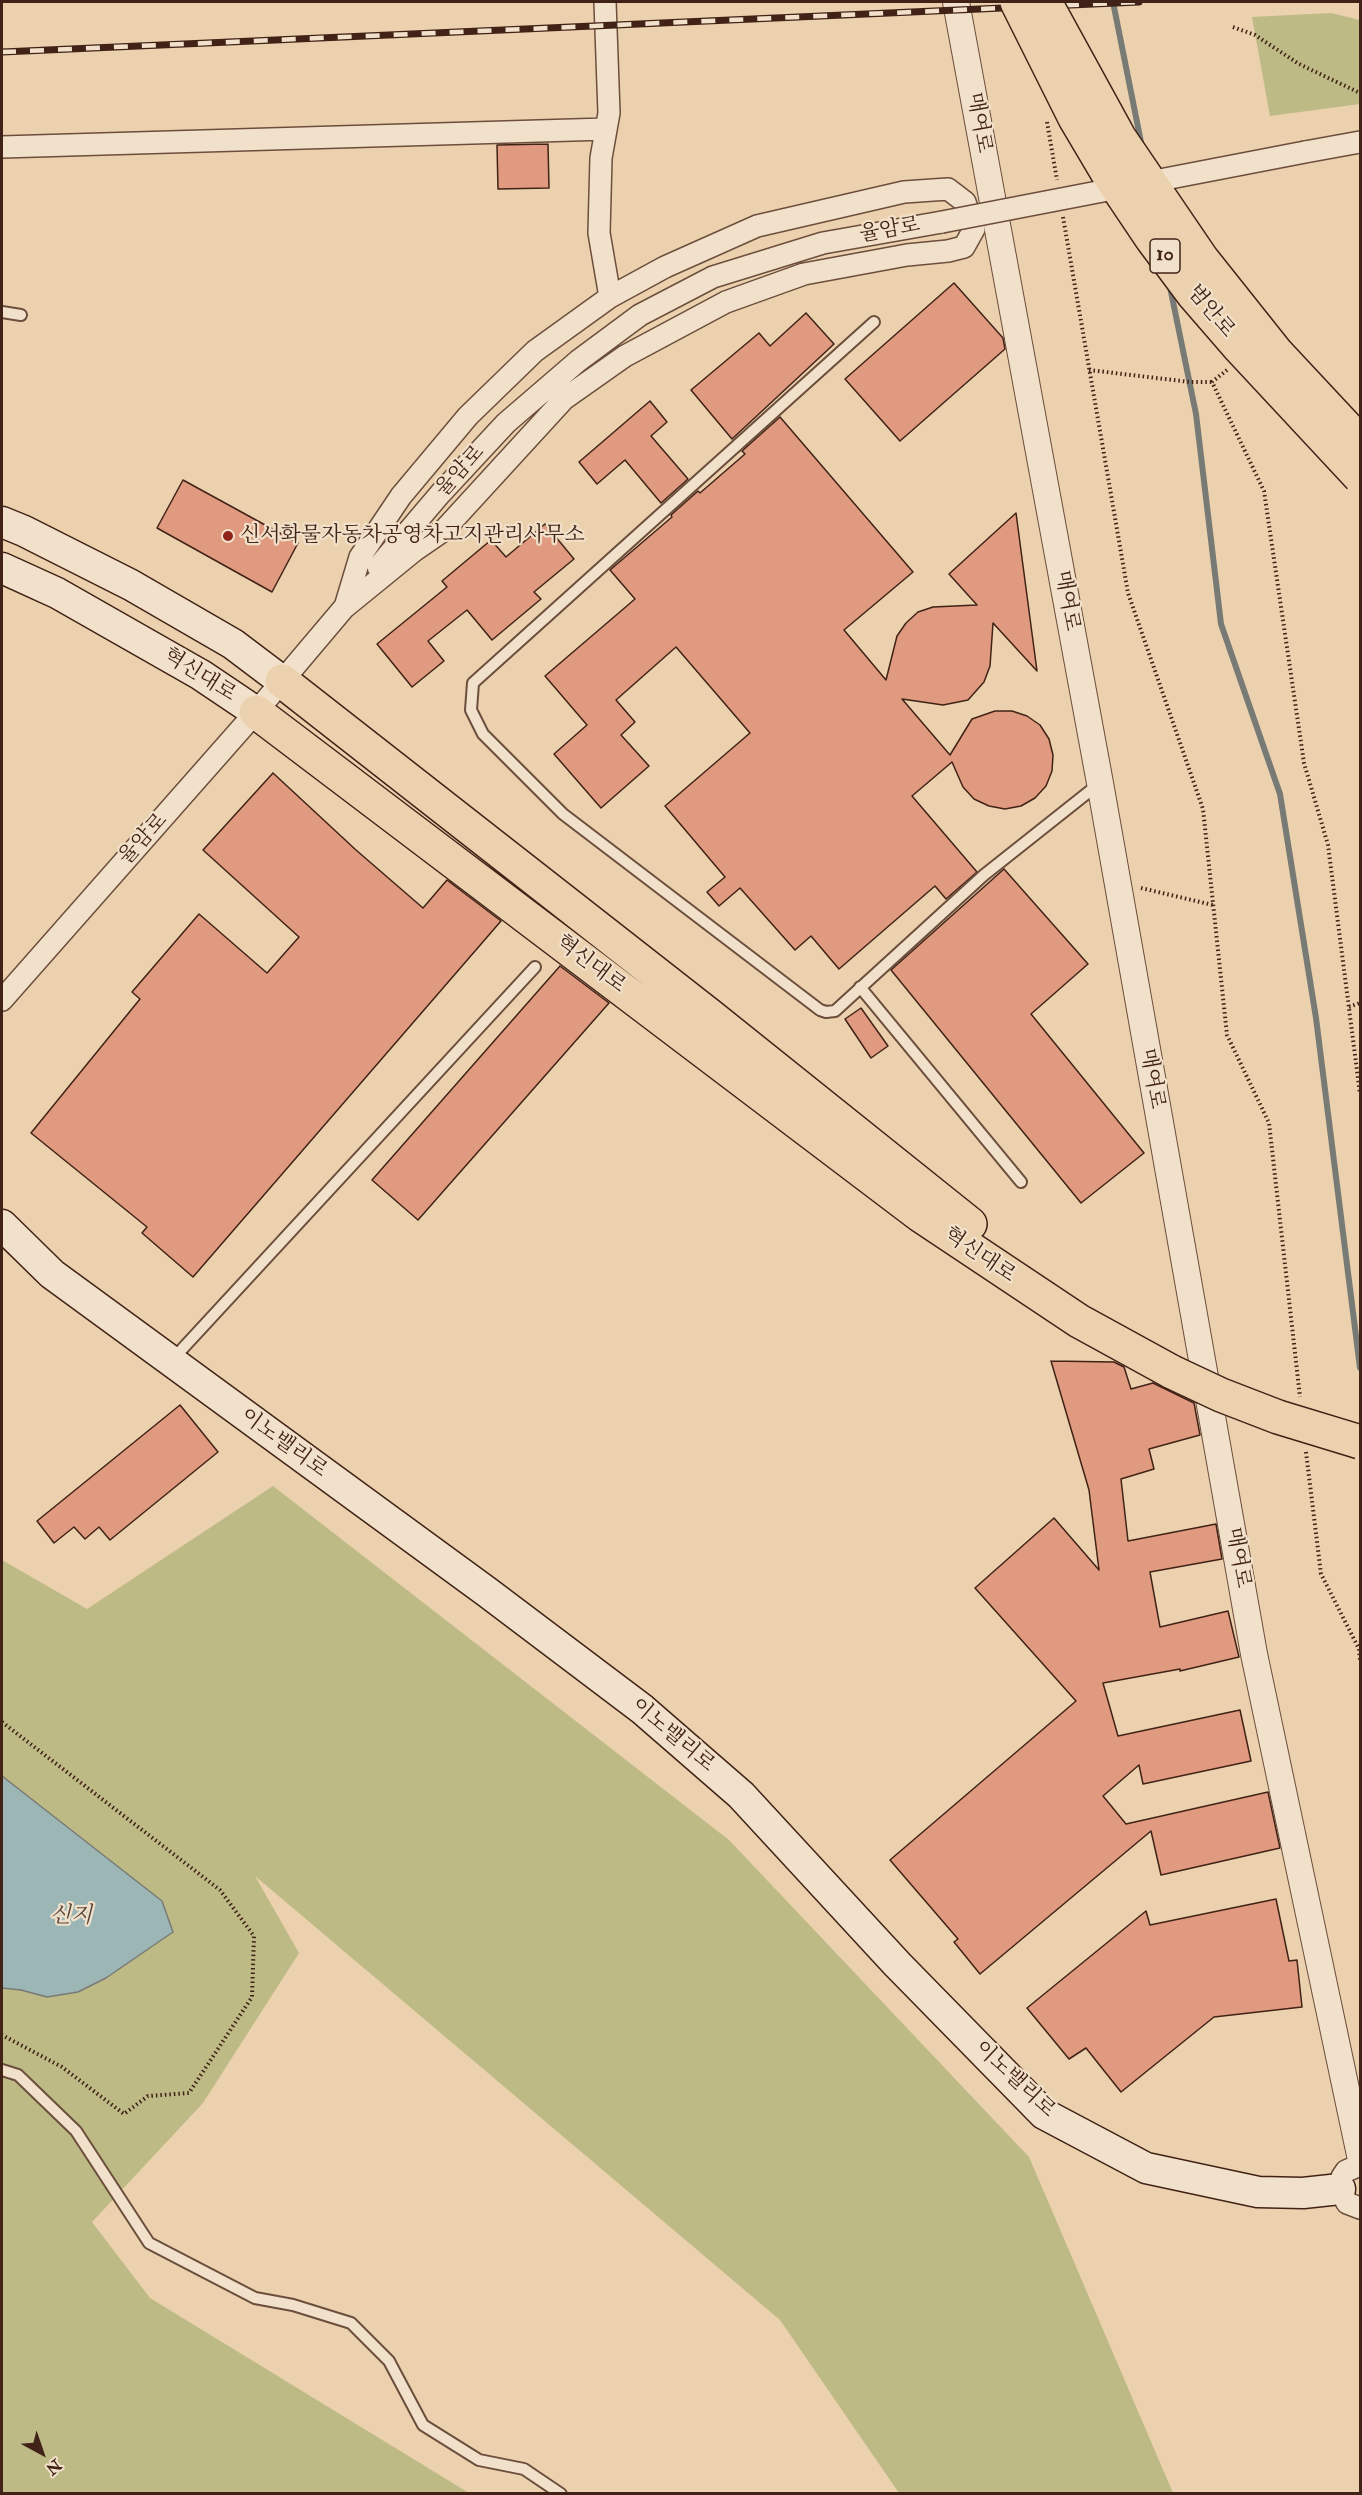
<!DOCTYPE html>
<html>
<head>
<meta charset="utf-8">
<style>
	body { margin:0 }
	#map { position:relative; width:1362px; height:2495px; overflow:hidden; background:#ebd1ae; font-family:"IM FELL Double Pica",serif }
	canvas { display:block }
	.frame { position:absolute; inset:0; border:3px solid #412216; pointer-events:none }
	.north { position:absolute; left:12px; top:2423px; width:60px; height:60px; -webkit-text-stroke:4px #f2e1ca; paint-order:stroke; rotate:140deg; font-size:16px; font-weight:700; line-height:24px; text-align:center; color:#412216 }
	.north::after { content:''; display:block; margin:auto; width:21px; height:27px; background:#412216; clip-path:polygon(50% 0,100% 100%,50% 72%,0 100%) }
</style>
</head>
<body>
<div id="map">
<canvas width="1362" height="2495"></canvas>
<div class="frame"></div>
<div class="north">N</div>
</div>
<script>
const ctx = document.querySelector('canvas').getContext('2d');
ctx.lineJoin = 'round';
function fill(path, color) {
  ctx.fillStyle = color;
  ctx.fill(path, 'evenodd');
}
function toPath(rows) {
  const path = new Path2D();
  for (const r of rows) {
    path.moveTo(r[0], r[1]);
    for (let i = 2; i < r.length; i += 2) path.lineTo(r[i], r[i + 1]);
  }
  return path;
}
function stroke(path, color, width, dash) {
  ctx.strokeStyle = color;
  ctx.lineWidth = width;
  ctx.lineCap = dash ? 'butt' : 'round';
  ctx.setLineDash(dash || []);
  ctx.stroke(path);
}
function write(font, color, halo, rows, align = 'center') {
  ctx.font = font + ' "IM FELL Double Pica","Noto Serif KR",serif';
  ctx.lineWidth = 4.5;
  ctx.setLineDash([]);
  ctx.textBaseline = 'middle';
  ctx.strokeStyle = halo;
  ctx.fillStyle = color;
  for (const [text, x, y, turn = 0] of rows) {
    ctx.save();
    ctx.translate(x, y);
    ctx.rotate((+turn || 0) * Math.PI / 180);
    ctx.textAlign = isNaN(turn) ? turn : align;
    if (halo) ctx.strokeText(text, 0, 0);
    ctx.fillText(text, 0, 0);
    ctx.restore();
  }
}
fill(toPath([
	[1331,13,1360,20,1360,104,1270,116,1252,17],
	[273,1486,729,1840,1029,2157,1173,2493,899,2493,780,2320,255,1876,299,1953,203,2103,92,2222,150,2298,469,2493,2,2493,2,1560,87,1609]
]), '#bdba86');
const water = toPath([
	[2,1776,162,1901,173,1932,106,1978,78,1992,47,1997,21,1990,2,1988,2,1776]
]);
fill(water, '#9cb5b5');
stroke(water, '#787a75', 1.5);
stroke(toPath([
	[1113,2,1142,147],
	[1170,287,1196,414,1221,624,1280,794,1316,1018,1360,1368]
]), '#787a75', 6);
const building = toPath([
	[548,144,549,188,498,189,497,145,548,144],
	[954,283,1003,338,1005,349,900,441,845,379,954,283],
	[806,313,834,344,732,439,691,390,759,333,770,346,806,313],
	[650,401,667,422,651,436,688,479,661,503,625,460,597,484,579,462,650,401],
	[780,417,913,572,844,630,886,680,897,636,906,623,918,612,933,607,977,605,949,574,1016,513,1037,671,993,623,990,666,984,682,968,700,943,705,902,699,950,755,972,719,995,711,1012,711,1027,716,1040,725,1049,739,1053,755,1052,771,1046,786,1035,798,1021,806,1005,809,989,806,974,799,963,787,952,762,912,796,977,872,946,899,935,886,839,969,811,936,795,950,740,888,719,906,707,892,725,877,665,806,750,733,676,647,616,700,635,722,621,735,649,766,601,808,554,754,587,725,545,676,635,599,610,570,672,517,671,515,698,491,700,493,745,454,742,451,780,417],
	[183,480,298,543,272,592,157,528,183,480],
	[545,524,574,559,534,592,541,599,492,640,467,610,428,641,444,661,412,687,377,644,447,587,442,581,491,540,506,557,545,524],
	[273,773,356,850,423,908,447,880,501,921,193,1277,142,1233,147,1227,31,1133,140,999,132,992,199,914,267,973,299,937,203,850,273,773],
	[1004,869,1088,964,1031,1014,1144,1153,1081,1203,891,970,1004,869],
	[560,966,609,1003,418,1220,372,1180,560,966],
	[861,1008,888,1046,871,1058,845,1019,861,1008],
	[1051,1361,1114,1362,1124,1367,1131,1389,1153,1383,1194,1403,1200,1435,1149,1449,1154,1469,1121,1479,1128,1541,1216,1524,1222,1559,1150,1572,1160,1627,1228,1611,1239,1657,1180,1671,1180,1669,1103,1683,1118,1736,1240,1710,1251,1761,1143,1784,1139,1765,1103,1796,1126,1824,1268,1792,1280,1848,1161,1875,1151,1831,980,1974,954,1942,958,1939,890,1860,1076,1701,975,1588,1054,1518,1099,1570,1089,1490,1051,1361],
	[180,1405,218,1452,110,1540,99,1527,85,1539,74,1527,54,1543,37,1521,180,1405],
	[1276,1899,1289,1961,1297,1960,1302,2007,1214,2017,1121,2092,1086,2048,1069,2059,1027,2008,1146,1911,1150,1925,1276,1899]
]);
fill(building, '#e09a7f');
stroke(building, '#412216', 1.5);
const service = toPath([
	[2,312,21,315],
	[874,322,473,683,471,710,483,734,563,814,820,1010,826,1012,835,1011,984,875,1100,783],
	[860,987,1021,1182],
	[173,1359,535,967],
	[2,2070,18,2075,76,2131,149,2243,255,2298,293,2305,351,2323,389,2361,423,2425,479,2460,524,2469,561,2494]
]);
const minor = toPath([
	[605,2,609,113,601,158,599,233,610,297],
	[2,147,606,129],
	[1305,152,1360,142],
	[948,189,965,202,974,229,964,247,948,251,907,255,804,274,726,302,625,356,564,399,444,530,415,550,345,607,360,557,401,496,468,416,535,351,610,297,665,267,757,226,904,192,948,189],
	[378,567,440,494,506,423,578,361,640,315,713,277,823,243,942,222],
	[2,1000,256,712,354,596],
	[1360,2165,1346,2171,1342,2177,1340,2189,1347,2203,1360,2208]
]);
const tertiary = toPath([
	[956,2,1100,783,1254,1654,1360,2155]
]);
const secondary = toPath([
	[2,522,24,531,131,585,233,644,282,681],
	[2,568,57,593,201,675,256,712],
	[2,1225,52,1274,487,1592,642,1709,741,1795,897,1964,1044,2114,1146,2168,1258,2192,1303,2193,1340,2189]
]);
const trunk = toPath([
	[282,681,709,1015,970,1224],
	[256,712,920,1215,1079,1321,1172,1372]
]);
stroke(service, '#6c4e3c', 14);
stroke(minor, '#6c4e3c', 24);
stroke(tertiary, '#6c4e3c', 28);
stroke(secondary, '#412216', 33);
stroke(trunk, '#412216', 36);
stroke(toPath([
	[1233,27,1255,35,1299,64,1360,93],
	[1047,122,1057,180],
	[1063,217,1128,593,1203,809,1227,1035,1269,1123,1300,1397],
	[1089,370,1190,382,1212,382],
	[1227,370,1212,382,1264,491,1304,763,1328,845,1360,1094],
	[1141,888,1213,905],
	[1349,1007,1360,1003],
	[1306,1452,1321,1574,1359,1649,1360,1660],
	[2,1722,220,1890,254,1936,252,1997,189,2093,148,2096,124,2114,62,2067,2,2035]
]), '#412216', 4, [1.5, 3]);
stroke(service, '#f2e1ca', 10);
stroke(minor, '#f2e1ca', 21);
stroke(tertiary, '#f2e1ca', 26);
stroke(secondary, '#f2e1ca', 30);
stroke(trunk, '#ebd1ae', 33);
const rail = toPath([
	[2,52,1139,2]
]);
stroke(rail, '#412216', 7);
stroke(rail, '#f2e1ca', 4.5, [14]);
const minorBridge = toPath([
	[942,222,1305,152]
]);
const trunkBridge = toPath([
	[1017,2,1075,118,1107,172,1152,239,1193,294,1238,346,1360,477],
	[1045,2,1119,137,1202,259,1276,352,1360,442],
	[1172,1372,1221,1395,1278,1417,1360,1442]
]);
stroke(minorBridge, '#6c4e3c', 24, []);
stroke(trunkBridge, '#412216', 36, []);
stroke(minorBridge, '#f2e1ca', 21);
stroke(trunkBridge, '#ebd1ae', 33);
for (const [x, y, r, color] of [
	[228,536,6,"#8f2418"]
]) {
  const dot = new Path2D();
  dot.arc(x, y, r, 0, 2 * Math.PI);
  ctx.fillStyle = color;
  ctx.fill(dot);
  stroke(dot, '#f2e1ca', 2);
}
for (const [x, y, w] of [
	[1165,256,30]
]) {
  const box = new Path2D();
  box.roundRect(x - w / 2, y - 17, w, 34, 4.5);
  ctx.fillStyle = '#f2e1ca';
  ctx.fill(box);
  stroke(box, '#412216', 1.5);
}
write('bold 20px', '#412216', null, [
	["10",1165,256]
]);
write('21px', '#412216', '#f2e1ca', [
	["매여로",978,123,80],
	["율암로",890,231,-10],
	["범안로",1210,312,50],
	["율암로",461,472,-48],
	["매여로",1066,601,80],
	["혁신대로",199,676,32],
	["율암로",144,840,-48],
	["혁신대로",590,965,37],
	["매여로",1151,1079,80],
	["혁신대로",979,1256,34],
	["이노밸리로",283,1444,36],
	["매여로",1237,1558,80],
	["이노밸리로",672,1736,40],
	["이노밸리로",1014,2080,43]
]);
write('21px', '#412216', '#f2e1ca', [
	["신서화물자동차공영차고지관리사무소",240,536]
], 'left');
write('italic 22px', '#58473e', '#f2e1ca', [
	["신지",71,1917]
]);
</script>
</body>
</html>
